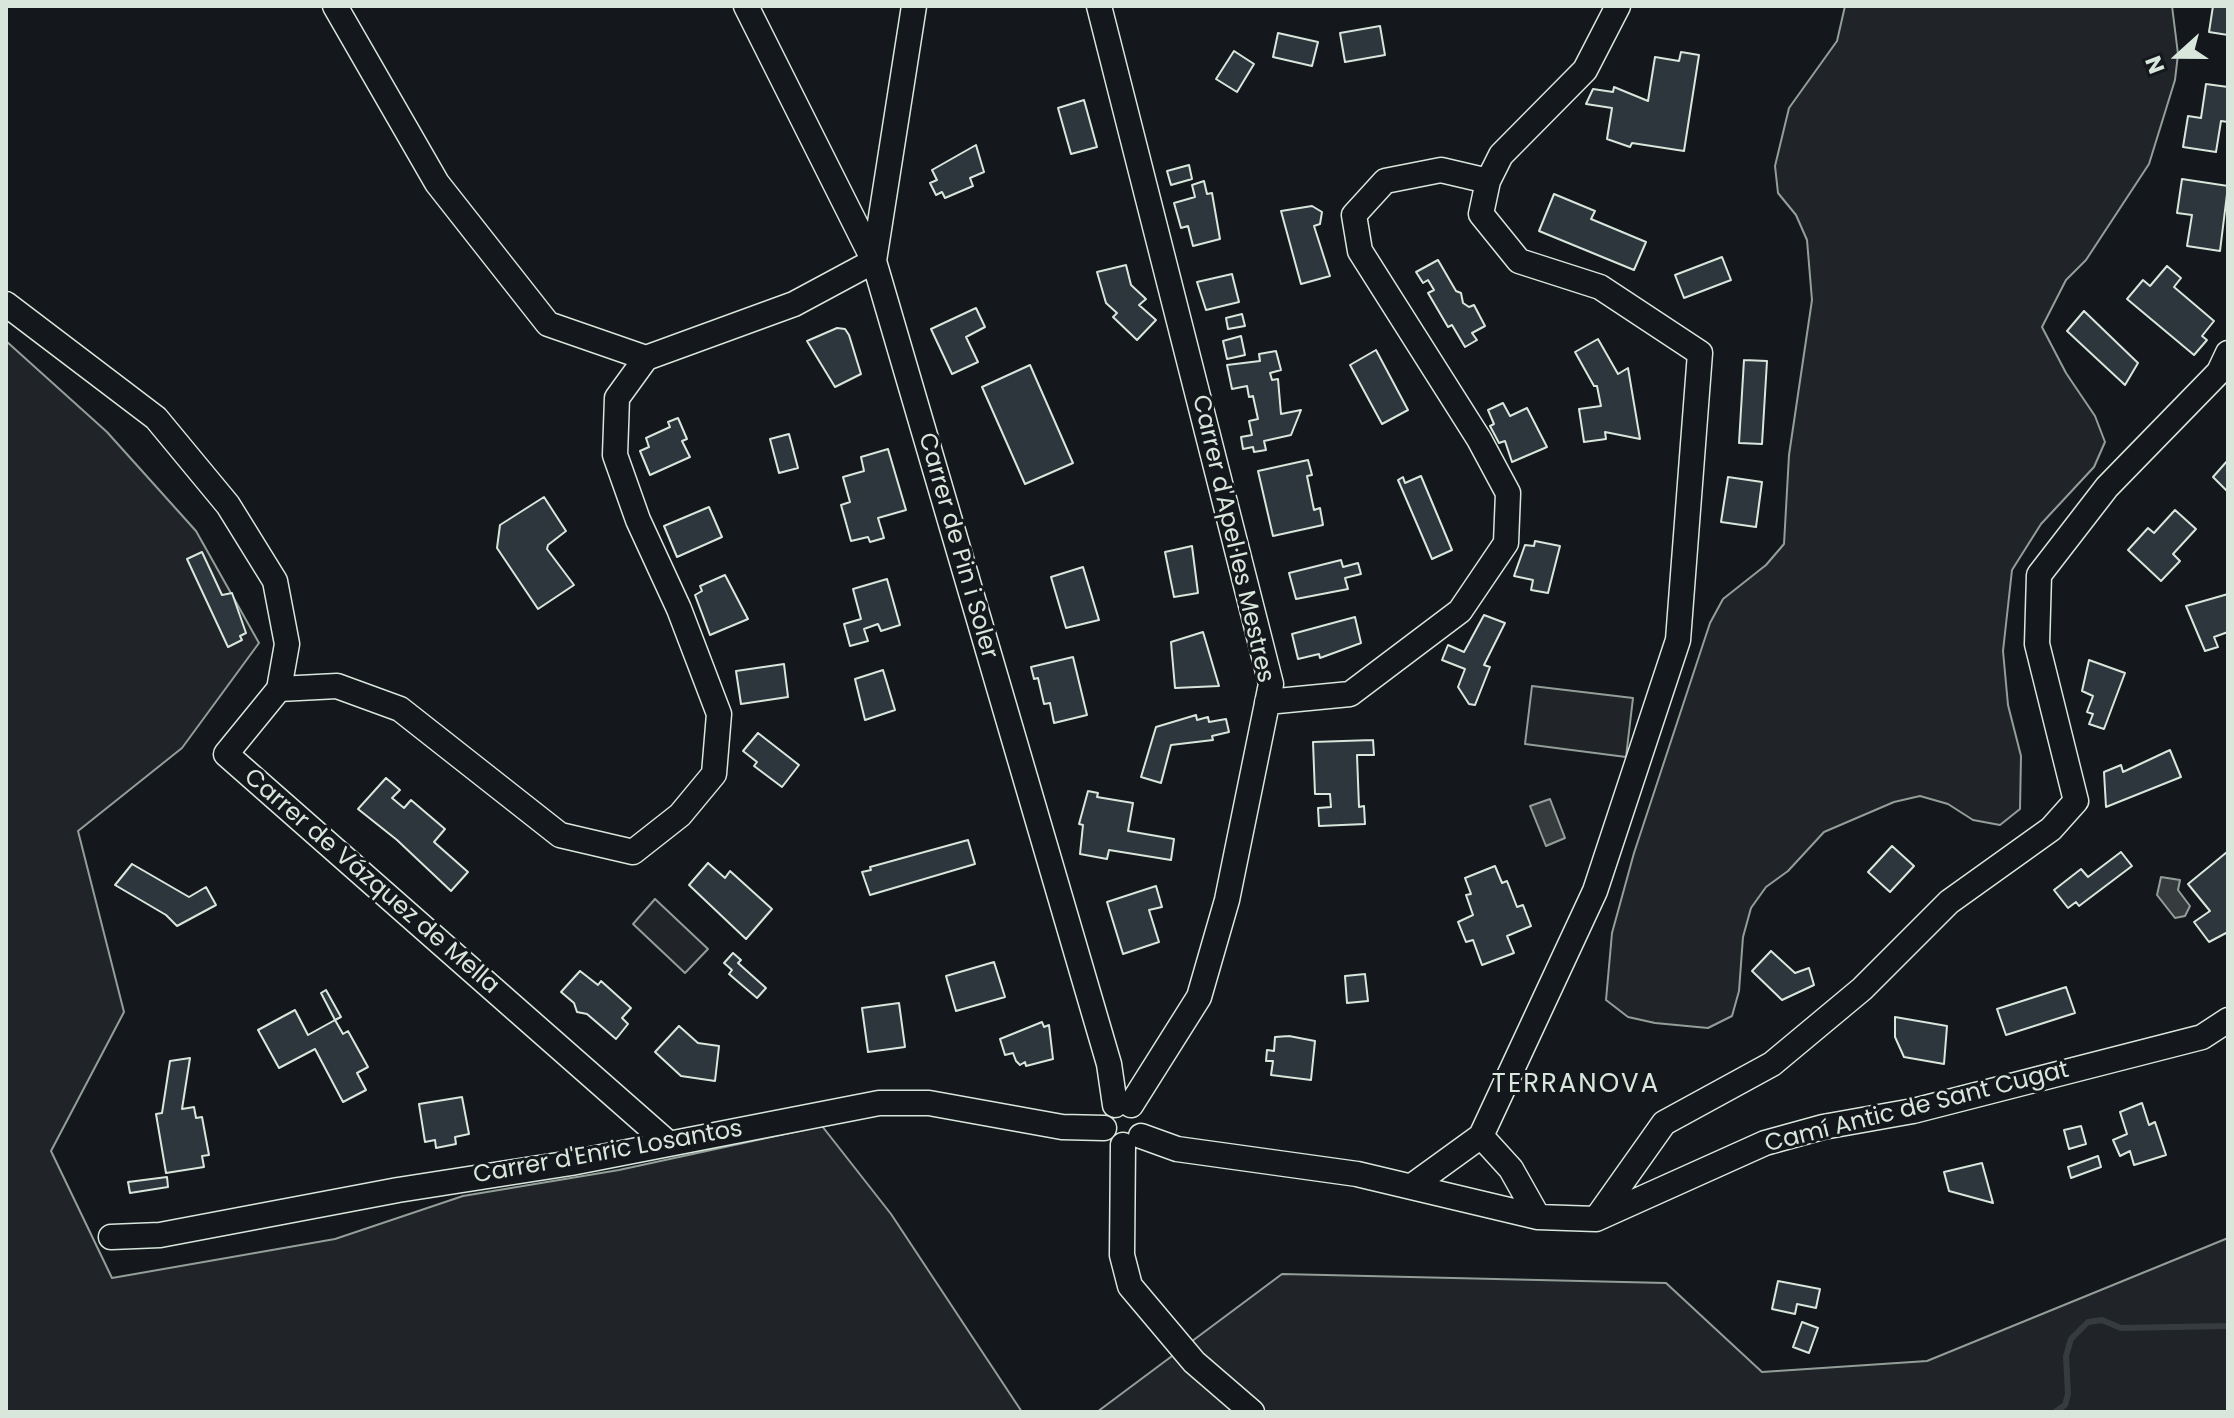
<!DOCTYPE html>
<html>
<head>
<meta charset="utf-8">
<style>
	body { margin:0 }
	#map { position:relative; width:2234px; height:1418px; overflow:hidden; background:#14181c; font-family:Poppins,sans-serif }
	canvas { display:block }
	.frame { position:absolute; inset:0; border:8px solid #d8e6dc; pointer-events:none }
	.north { position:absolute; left:2138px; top:16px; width:80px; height:80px; -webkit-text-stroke:6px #14181c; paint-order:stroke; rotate:249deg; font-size:22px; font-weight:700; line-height:32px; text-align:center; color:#d8e6dc }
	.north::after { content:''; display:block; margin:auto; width:28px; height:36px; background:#d8e6dc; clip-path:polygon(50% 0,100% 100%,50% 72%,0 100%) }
</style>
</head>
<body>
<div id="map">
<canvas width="2234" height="1418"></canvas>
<div class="frame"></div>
<div class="north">N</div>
</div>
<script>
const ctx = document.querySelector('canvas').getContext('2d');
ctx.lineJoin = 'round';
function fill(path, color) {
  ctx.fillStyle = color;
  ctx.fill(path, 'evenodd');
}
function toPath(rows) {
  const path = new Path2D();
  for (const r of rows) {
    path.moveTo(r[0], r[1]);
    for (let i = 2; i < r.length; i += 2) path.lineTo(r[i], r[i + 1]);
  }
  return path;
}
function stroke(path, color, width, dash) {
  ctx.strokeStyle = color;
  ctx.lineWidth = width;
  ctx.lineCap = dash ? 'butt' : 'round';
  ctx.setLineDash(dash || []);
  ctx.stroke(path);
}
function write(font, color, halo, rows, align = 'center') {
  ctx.font = font + ' Poppins,sans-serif';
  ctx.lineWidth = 6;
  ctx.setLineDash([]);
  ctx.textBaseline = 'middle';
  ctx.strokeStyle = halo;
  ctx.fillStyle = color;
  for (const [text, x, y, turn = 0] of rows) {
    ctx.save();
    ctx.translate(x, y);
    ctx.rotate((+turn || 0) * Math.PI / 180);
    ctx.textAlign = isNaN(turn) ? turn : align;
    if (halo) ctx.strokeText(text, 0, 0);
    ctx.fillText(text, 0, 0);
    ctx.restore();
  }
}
const green = toPath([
	[1845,6,2172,6,2178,54,2175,80,2149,164,2086,260,2066,280,2042,327,2066,373,2095,416,2105,442,2094,467,2041,524,2012,570,2003,651,2008,705,2021,756,2020,809,2000,825,1973,820,1948,804,1920,796,1894,802,1824,832,1788,871,1766,887,1751,908,1743,937,1739,991,1732,1016,1708,1028,1655,1023,1628,1017,1606,1000,1612,933,1634,853,1710,623,1723,599,1766,565,1784,544,1789,455,1812,300,1807,240,1796,215,1778,193,1775,166,1789,108,1837,41,1845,6],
	[6,341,107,432,196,531,259,643,182,748,78,831,124,1012,51,1151,112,1278,335,1239,463,1196,619,1170,822,1126,891,1214,1022,1412,6,1412,6,341],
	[1532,686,1633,698,1626,757,1525,744,1532,686],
	[655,899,708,949,685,973,633,924,655,899],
	[2228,1238,2228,1412,1097,1412,1282,1274,1666,1283,1762,1372,1927,1361,2228,1238]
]);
fill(green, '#202428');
stroke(green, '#939e99', 2);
const water = toPath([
	[1550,799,1565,838,1546,846,1530,806,1550,799],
	[2161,877,2180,880,2178,890,2190,906,2185,916,2175,918,2157,895,2161,877]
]);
fill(water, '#363b3e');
stroke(water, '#939e99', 2);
stroke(toPath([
	[2055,1412,2065,1405,2068,1394,2066,1356,2071,1339,2088,1322,2102,1320,2121,1328,2228,1326]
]), '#363b3e', 6);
const building = toPath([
	[2213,6,2228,6,2228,35,2209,32,2213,6],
	[1380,26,1385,55,1345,62,1340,33,1380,26],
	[1278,33,1318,42,1312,66,1273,57,1278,33],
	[1234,51,1254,64,1237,92,1216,79,1234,51],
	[1681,52,1699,55,1684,151,1632,143,1630,147,1607,139,1612,108,1586,104,1593,89,1613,92,1614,87,1648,101,1655,57,1679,61,1681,52],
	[2206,84,2228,87,2228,122,2221,121,2216,152,2183,147,2188,116,2201,118,2206,84],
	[1084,100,1097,147,1071,154,1058,108,1084,100],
	[976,145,984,172,970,178,973,186,945,198,942,192,936,195,930,183,937,180,932,170,976,145],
	[1189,165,1192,179,1171,185,1167,171,1189,165],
	[2182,179,2228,186,2220,251,2187,246,2192,215,2177,213,2182,179],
	[1204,181,1207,194,1212,193,1220,239,1193,246,1188,226,1181,228,1174,203,1195,197,1192,185,1204,181],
	[1554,194,1595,211,1591,219,1646,242,1634,270,1539,231,1554,194],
	[1312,206,1322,212,1320,224,1314,226,1330,276,1301,284,1281,211,1312,206],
	[1722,257,1731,280,1684,298,1675,275,1722,257],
	[1438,260,1456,291,1461,293,1463,303,1469,307,1474,305,1485,326,1472,333,1477,340,1465,347,1452,325,1448,327,1428,293,1434,290,1428,280,1423,283,1416,272,1438,260],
	[1126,265,1131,285,1146,299,1139,305,1156,320,1137,340,1113,317,1117,313,1106,303,1097,272,1126,265],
	[2167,266,2181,278,2174,287,2214,321,2202,336,2207,340,2194,355,2127,299,2143,280,2150,286,2167,266],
	[1232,274,1239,302,1206,310,1197,282,1232,274],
	[976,308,985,327,966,337,978,362,952,374,931,329,976,308],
	[2084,311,2138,363,2125,385,2067,331,2084,311],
	[1242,314,1245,326,1228,329,1226,318,1242,314],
	[837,328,845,329,849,335,861,374,835,387,807,341,837,328],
	[1241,336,1245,355,1227,359,1223,341,1241,336],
	[1598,339,1618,374,1628,368,1640,439,1605,432,1606,439,1584,442,1579,409,1601,406,1597,386,1594,386,1575,352,1598,339],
	[1376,350,1408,410,1382,424,1350,365,1376,350],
	[1276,351,1281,370,1270,373,1272,380,1278,379,1281,414,1301,410,1291,435,1264,441,1266,450,1254,452,1253,447,1243,449,1241,437,1252,435,1249,421,1258,419,1253,396,1249,397,1247,386,1232,389,1227,365,1260,361,1259,354,1276,351],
	[1744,360,1767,361,1762,444,1739,443,1744,360],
	[1030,365,1073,463,1025,484,982,387,1030,365],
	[1503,403,1510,416,1527,408,1547,447,1512,462,1505,441,1499,443,1490,426,1494,424,1488,410,1503,403],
	[678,418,687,439,682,441,690,457,650,475,640,451,649,447,646,438,670,427,668,422,678,418],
	[789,434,798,468,779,473,770,439,789,434],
	[888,449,906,510,878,518,884,538,870,542,868,537,851,541,841,505,850,502,843,477,864,471,861,457,888,449],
	[1308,460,1312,475,1307,476,1314,510,1320,508,1323,525,1273,536,1258,471,1308,460],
	[2228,460,2228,492,2213,477,2228,460],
	[1421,476,1452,550,1432,559,1398,480,1403,477,1405,483,1421,476],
	[1728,477,1762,482,1756,527,1721,522,1728,477],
	[544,497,566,531,548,545,547,549,574,585,538,609,497,548,500,525,544,497],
	[709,507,722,537,677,557,664,526,709,507],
	[2175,510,2196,529,2173,554,2180,561,2161,581,2128,550,2148,528,2154,533,2175,510],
	[1535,541,1560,546,1548,593,1531,590,1533,580,1514,576,1525,545,1534,546,1535,541],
	[1192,546,1198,593,1174,597,1165,552,1192,546],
	[202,552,222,595,232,593,246,633,240,636,242,640,228,647,187,559,202,552],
	[1341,560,1343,567,1358,563,1361,574,1345,578,1348,589,1296,599,1289,573,1341,560],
	[1083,567,1099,620,1066,628,1051,577,1083,567],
	[725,575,748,619,710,635,695,595,702,591,700,586,725,575],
	[887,579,900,625,881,631,878,624,864,629,868,641,850,646,844,624,861,619,853,589,887,579],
	[2228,594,2228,632,2214,637,2218,647,2205,651,2186,606,2228,594],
	[1484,615,1505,623,1484,665,1490,667,1475,705,1469,704,1458,687,1465,669,1442,660,1448,645,1464,652,1484,615],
	[1355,617,1361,643,1320,658,1319,654,1298,659,1292,634,1355,617],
	[1203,632,1219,686,1175,688,1171,642,1203,632],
	[1073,657,1087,715,1054,723,1050,703,1044,704,1038,678,1034,679,1031,667,1073,657],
	[2089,660,2125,673,2104,729,2089,724,2093,714,2087,712,2093,696,2082,691,2089,660],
	[784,664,788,697,741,704,736,671,784,664],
	[883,670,895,710,865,720,855,679,883,670],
	[1196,715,1197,720,1208,717,1209,722,1226,719,1229,732,1212,736,1213,740,1171,745,1161,783,1141,777,1156,727,1196,715],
	[758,733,799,765,782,787,754,766,757,762,743,751,758,733],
	[1373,740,1374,755,1357,755,1359,807,1364,806,1365,824,1319,826,1318,808,1331,807,1330,794,1315,794,1313,742,1373,740],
	[2170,750,2181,777,2106,807,2104,772,2121,765,2123,772,2170,750],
	[386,778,400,790,392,798,404,808,411,800,445,829,434,842,468,872,451,891,397,840,358,809,386,778],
	[1088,791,1098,793,1097,797,1133,803,1128,831,1174,839,1171,860,1109,850,1107,859,1080,854,1083,825,1079,824,1088,791],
	[968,840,975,864,870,895,862,872,871,870,870,867,968,840],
	[1892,846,1914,866,1890,892,1868,872,1892,846],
	[2121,852,2132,866,2079,906,2076,902,2068,908,2054,890,2081,869,2088,877,2121,852],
	[2227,852,2228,932,2209,942,2194,922,2210,911,2188,884,2227,852],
	[708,863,725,878,730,871,772,909,746,939,689,885,708,863],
	[132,864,189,897,206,887,216,905,177,926,166,915,115,885,132,864],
	[1495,866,1502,883,1507,881,1517,907,1523,905,1531,926,1507,936,1514,953,1482,965,1473,940,1466,942,1458,922,1473,915,1466,895,1471,894,1465,878,1495,866],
	[1156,886,1162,907,1149,910,1159,942,1123,954,1107,902,1156,886],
	[1771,951,1795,973,1809,968,1814,985,1782,1000,1752,971,1771,951],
	[733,953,741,960,738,963,766,988,757,998,729,974,732,970,724,963,733,953],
	[994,962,1005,997,956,1011,946,976,994,962],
	[580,971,598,985,601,981,631,1008,622,1018,628,1024,616,1039,587,1014,577,1012,574,1003,561,992,580,971],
	[1365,974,1368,1001,1347,1003,1345,976,1365,974],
	[2066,987,2075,1013,2006,1035,1997,1009,2066,987],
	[326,990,341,1017,335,1020,321,993,326,990],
	[899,1003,905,1047,868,1052,862,1008,899,1003],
	[295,1010,308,1035,335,1020,343,1034,348,1031,368,1067,357,1073,366,1090,343,1102,315,1049,279,1068,258,1030,295,1010],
	[1895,1017,1947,1026,1944,1064,1904,1057,1895,1037,1895,1017],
	[1042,1022,1044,1027,1049,1025,1053,1059,1026,1066,1025,1062,1020,1065,1016,1061,1013,1053,1005,1055,1000,1039,1042,1022],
	[679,1026,698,1043,719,1046,715,1081,681,1076,655,1052,679,1026],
	[1289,1036,1315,1041,1311,1080,1271,1075,1273,1061,1266,1061,1267,1050,1274,1051,1275,1037,1289,1036],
	[190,1058,182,1109,194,1107,196,1118,202,1117,209,1155,202,1156,204,1167,166,1173,156,1114,162,1113,170,1061,190,1058],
	[462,1097,469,1134,455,1137,456,1144,436,1148,435,1140,425,1142,419,1104,462,1097],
	[2142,1103,2149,1125,2155,1122,2166,1155,2134,1165,2130,1151,2120,1156,2113,1140,2127,1134,2120,1112,2142,1103],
	[2081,1126,2086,1144,2069,1149,2064,1130,2081,1126],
	[2098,1156,2101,1167,2071,1178,2068,1167,2098,1156],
	[1982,1163,1993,1203,1949,1191,1944,1172,1982,1163],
	[167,1177,168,1187,130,1193,128,1182,167,1177],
	[1778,1281,1820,1289,1816,1308,1797,1304,1795,1314,1772,1309,1778,1281],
	[1802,1322,1818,1328,1809,1353,1793,1347,1802,1322]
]);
fill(building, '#2c363c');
stroke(building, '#d8e6dc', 2);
const minor = toPath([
	[335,6,437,183,548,324,646,358],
	[746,6,874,261,1109,1064,1115,1105],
	[1099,6,1271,684,1227,900,1199,997,1131,1105],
	[6,304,156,418,228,505,275,581,287,644,279,689,226,754,668,1143],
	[279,689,337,686,400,709,560,835,633,852,680,815,714,774,719,714,679,609,638,520,615,455,617,398,646,358,794,304,874,261,914,6],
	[1267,702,1350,694,1460,611,1506,543,1508,493,1479,439,1360,251,1354,215,1385,181,1441,170,1488,181],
	[1141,1136,1177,1149,1357,1174,1538,1217,1596,1219,1765,1143,1823,1127,1913,1111,2202,1037,2228,1020],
	[1481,1136,1511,1169,1538,1217],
	[1123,1145,1122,1255,1130,1286,1194,1362,1252,1412],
	[1412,1186,1481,1136,1595,891,1678,640,1700,353,1600,287,1519,261,1481,214,1488,181,1501,155,1585,70,1618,6],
	[1596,1219,1664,1123,1772,1064,1862,989,1949,902,2051,829,2076,801,2037,644,2039,575,2107,487,2219,372,2228,353],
	[111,1237,160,1235,398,1190,571,1163,879,1103,929,1103,1062,1127,1104,1128]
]);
stroke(minor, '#d8e6dc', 27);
stroke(minor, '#14181c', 24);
write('24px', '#d8e6dc', '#14181c', [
	["Carrer d'Apel·les Mestres",1232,539,77],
	["Carrer de Pin i Soler",957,546,74],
	["Carrer de Vázquez de Mella",371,882,41],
	["Camí Antic de Sant Cugat",1917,1108,-14],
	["Carrer d'Enric Losantos",608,1153,-10]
]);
ctx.letterSpacing = '2px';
write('26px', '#d8e6dc', '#14181c', [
	["TERRANOVA",1576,1085]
]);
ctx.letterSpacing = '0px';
</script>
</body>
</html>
